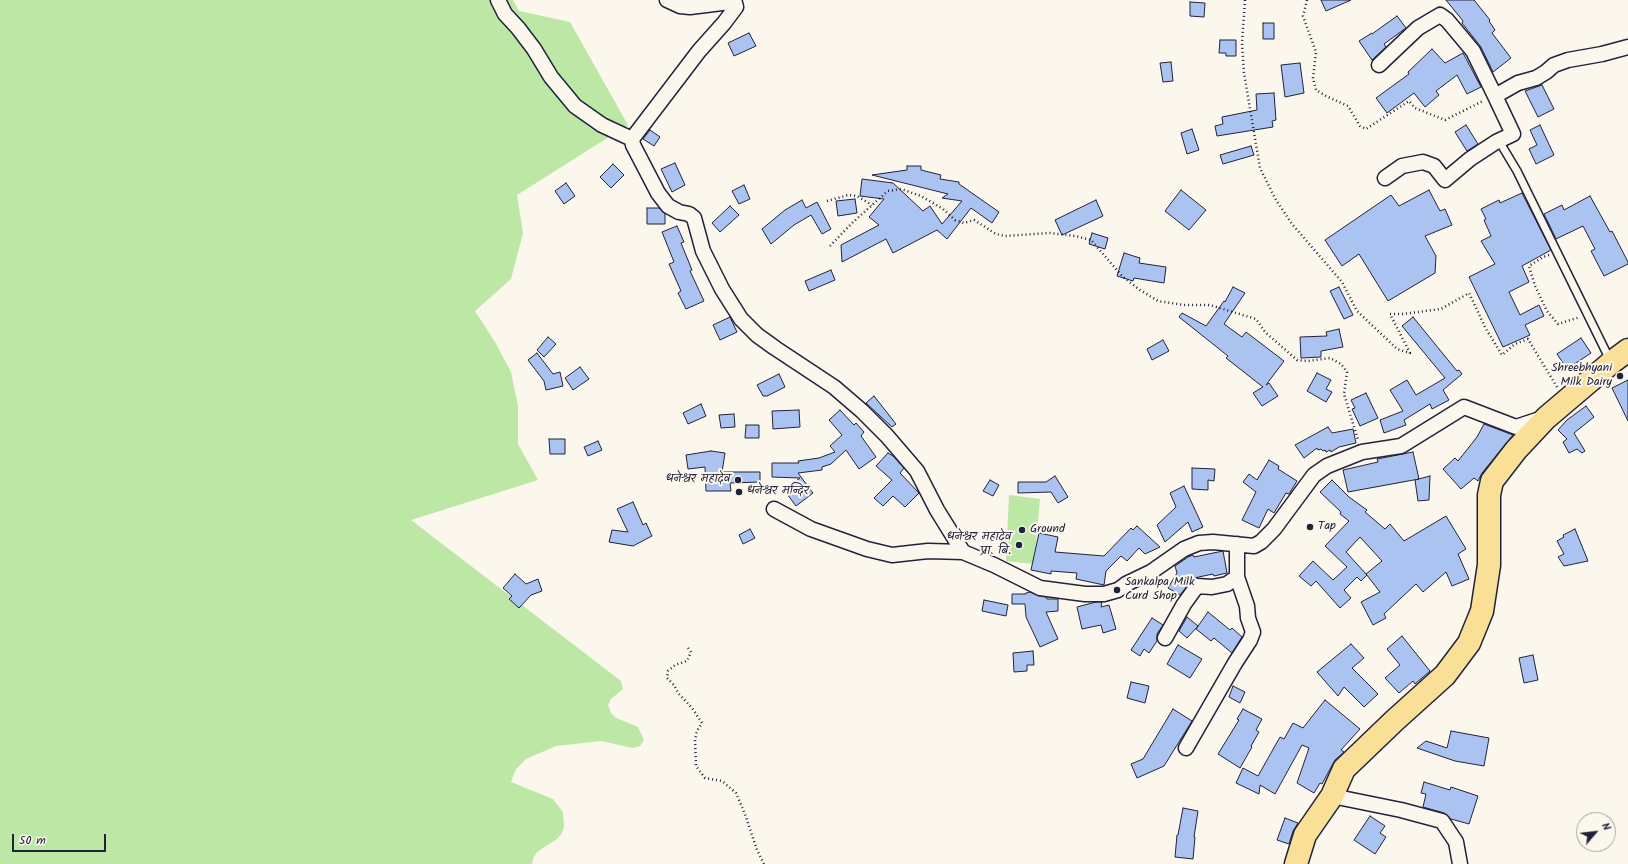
<!DOCTYPE html>
<html>
<head>
<meta charset="utf-8">
<style>
	body { margin:0 }
	#map { position:relative; width:1628px; height:864px; overflow:hidden; background:#fbf7ec; font-family:Kalam,sans-serif }
	canvas { display:block }
	.north { position:absolute; left:1576px; top:812px; width:40px; height:40px; box-sizing:border-box; background:#fbf7ec; border:1px solid #a4a2a5; border-radius:50%; rotate:62deg; font-size:11px; font-weight:700; line-height:16px; text-align:center; color:#22223b }
	.north::after { content:''; display:block; margin:auto; width:14px; height:18px; background:#22223b; clip-path:polygon(50% 0,100% 100%,50% 72%,0 100%) }
	.scale { position:absolute; left:12px; top:834px; width:94px; height:18px; box-sizing:border-box; border:2px solid #22223b; border-top:0; padding-left:5px; font-size:12px; line-height:14px; white-space:nowrap; color:#22223b; -webkit-text-stroke:3px #fbf7ec; paint-order:stroke }
</style>
</head>
<body>
<div id="map">
<canvas width="1628" height="864"></canvas>
<div class="north">N</div>
<div class="scale">50 m</div>
</div>
<script>
const ctx = document.querySelector('canvas').getContext('2d');
ctx.lineJoin = 'round';
function fill(path, color) {
  ctx.fillStyle = color;
  ctx.fill(path, 'evenodd');
}
function toPath(rows) {
  const path = new Path2D();
  for (const r of rows) {
    path.moveTo(r[0], r[1]);
    for (let i = 2; i < r.length; i += 2) path.lineTo(r[i], r[i + 1]);
  }
  return path;
}
function stroke(path, color, width, dash) {
  ctx.strokeStyle = color;
  ctx.lineWidth = width;
  ctx.lineCap = dash ? 'butt' : 'round';
  ctx.setLineDash(dash || []);
  ctx.stroke(path);
}
function write(font, color, halo, rows, align = 'center') {
  ctx.font = font + ' Kalam,"Playpen Sans Deva",sans-serif';
  ctx.lineWidth = 4;
  ctx.setLineDash([]);
  ctx.textBaseline = 'middle';
  ctx.strokeStyle = halo;
  ctx.fillStyle = color;
  for (const [text, x, y, turn = 0] of rows) {
    ctx.save();
    ctx.translate(x, y);
    ctx.rotate((+turn || 0) * Math.PI / 180);
    ctx.textAlign = isNaN(turn) ? turn : align;
    if (halo) ctx.strokeText(text, 0, 0);
    ctx.fillText(text, 0, 0);
    ctx.restore();
  }
}
fill(toPath([
	[0,0,513,0,519,11,570,22,628,125,517,195,523,233,511,279,475,311,495,342,511,372,518,406,518,444,538,480,411,520,621,681,623,689,611,699,608,705,611,713,616,718,638,727,644,740,640,746,633,748,601,741,556,746,526,759,516,769,511,782,553,799,563,812,564,827,562,833,557,839,537,852,533,859,532,864,0,864],
	[1009,495,1040,499,1034,564,1006,561]
]), '#bce7a4');
const building = toPath([
	[1321,0,1351,0,1326,11,1321,0],
	[1446,0,1474,0,1490,20,1489,21,1495,30,1492,33,1511,58,1493,72,1481,47,1462,23,1463,21,1446,0],
	[1190,2,1205,3,1204,17,1190,16,1190,2],
	[1397,16,1406,28,1384,44,1386,47,1372,60,1359,41,1372,33,1372,34,1397,16],
	[1263,23,1274,23,1274,39,1263,39,1263,23],
	[749,33,756,46,734,56,728,43,749,33],
	[1220,40,1236,40,1236,56,1226,56,1226,53,1219,53,1220,40],
	[1432,49,1445,63,1463,53,1481,87,1467,94,1457,75,1436,91,1439,95,1425,107,1414,93,1387,113,1376,98,1409,74,1408,72,1432,49],
	[1171,62,1173,81,1163,82,1160,63,1171,62],
	[1300,63,1304,93,1285,97,1281,65,1300,63],
	[1542,85,1554,109,1538,117,1525,91,1542,85],
	[1274,93,1276,120,1272,121,1273,127,1217,136,1215,126,1223,124,1222,117,1257,110,1256,94,1274,93],
	[1466,125,1478,144,1467,151,1455,132,1466,125],
	[1540,125,1554,155,1536,164,1529,149,1537,145,1530,130,1540,125],
	[1192,129,1199,150,1187,154,1181,133,1192,129],
	[650,130,660,137,654,146,643,139,650,130],
	[1251,146,1254,155,1223,164,1220,155,1251,146],
	[675,163,685,185,672,192,661,169,675,163],
	[613,164,624,175,611,188,600,177,613,164],
	[907,166,921,166,921,170,941,175,940,179,959,182,959,184,999,212,992,223,971,208,947,239,937,230,893,253,886,239,842,262,841,245,879,225,869,217,884,199,860,196,862,179,893,183,923,211,930,206,942,224,962,201,942,198,948,194,872,175,907,170,907,166],
	[566,183,575,196,564,204,555,191,566,183],
	[744,185,750,199,739,204,732,191,744,185],
	[1181,190,1206,210,1189,230,1165,211,1181,190],
	[1429,190,1440,211,1445,209,1452,225,1425,236,1436,256,1435,273,1388,301,1359,254,1342,266,1325,240,1391,195,1399,206,1429,190],
	[1522,193,1551,250,1522,266,1529,282,1509,292,1520,315,1539,305,1544,316,1525,325,1530,335,1503,347,1469,277,1495,264,1481,241,1491,236,1484,220,1486,219,1481,209,1499,200,1500,203,1522,193],
	[1590,196,1610,232,1612,231,1628,262,1628,264,1604,276,1591,251,1595,249,1583,226,1556,239,1544,214,1562,205,1564,210,1590,196],
	[855,199,857,213,838,216,836,201,855,199],
	[802,200,806,208,817,202,831,229,822,234,811,215,794,225,771,244,762,229,785,210,802,200],
	[1096,200,1103,216,1062,235,1055,220,1096,200],
	[730,206,739,215,720,232,712,223,730,206],
	[647,208,659,208,665,214,665,224,647,224,647,208],
	[677,226,684,242,681,243,692,270,690,271,704,301,686,309,678,293,681,291,669,264,674,262,662,232,677,226],
	[1092,233,1108,238,1105,249,1089,244,1092,233],
	[1124,253,1140,258,1139,263,1166,267,1164,283,1134,278,1133,281,1117,276,1124,253],
	[831,270,835,280,809,291,805,281,831,270],
	[1233,287,1245,293,1224,324,1242,337,1246,332,1284,361,1266,385,1269,383,1278,396,1262,406,1253,393,1263,387,1226,358,1228,356,1179,317,1182,313,1206,326,1224,301,1225,302,1233,287],
	[1339,287,1353,315,1344,319,1330,291,1339,287],
	[730,317,737,332,720,340,713,325,730,317],
	[1413,317,1457,371,1459,370,1462,374,1443,390,1449,400,1432,409,1430,404,1404,420,1406,425,1384,433,1380,420,1403,411,1390,390,1407,380,1416,395,1445,378,1402,326,1413,317],
	[1339,329,1343,347,1321,351,1321,357,1301,358,1300,337,1327,336,1326,332,1339,329],
	[548,337,556,344,544,357,537,350,548,337],
	[1581,338,1591,353,1567,369,1557,354,1581,338],
	[1163,340,1169,351,1152,360,1147,349,1163,340],
	[537,353,553,374,560,372,563,386,546,390,544,381,528,360,537,353],
	[580,367,589,379,573,390,565,378,580,367],
	[1317,373,1331,380,1326,389,1332,392,1326,402,1307,391,1317,373],
	[779,374,785,387,767,396,763,396,757,385,779,374],
	[1628,380,1628,421,1612,388,1628,380],
	[1366,393,1378,418,1360,426,1352,409,1355,408,1351,400,1366,393],
	[874,396,896,424,892,427,866,403,874,396],
	[701,404,706,416,688,424,683,413,701,404],
	[1586,406,1594,417,1574,433,1585,451,1582,453,1577,449,1569,453,1563,442,1567,439,1558,430,1567,420,1586,406],
	[799,410,800,427,773,429,772,411,799,410],
	[840,410,854,425,856,423,864,432,861,436,876,457,859,469,846,450,831,464,822,467,822,470,798,473,813,493,796,506,784,490,800,478,772,477,772,463,799,463,798,461,819,458,835,452,830,446,842,435,829,420,840,410],
	[734,414,735,427,721,428,719,415,734,414],
	[1484,424,1513,435,1482,473,1478,481,1474,478,1461,489,1443,469,1455,458,1458,461,1477,437,1484,424],
	[746,425,759,425,759,438,745,438,746,425],
	[1328,427,1332,433,1353,429,1356,443,1339,447,1331,452,1330,450,1326,452,1325,450,1323,451,1321,449,1318,450,1317,448,1304,458,1295,445,1328,427],
	[549,439,565,439,565,454,550,454,549,439],
	[598,441,602,450,588,456,584,447,598,441],
	[711,451,725,453,722,472,760,472,760,482,730,483,731,491,706,491,705,467,688,469,686,455,711,451],
	[1413,452,1419,479,1348,492,1343,470,1378,462,1377,459,1413,452],
	[888,453,893,456,904,468,900,473,919,493,905,507,893,496,883,506,874,498,892,480,876,466,888,453],
	[1269,460,1279,466,1278,469,1297,481,1289,494,1286,493,1274,513,1268,509,1259,528,1242,520,1256,492,1243,482,1249,474,1257,480,1269,460],
	[1192,468,1215,469,1214,481,1208,480,1208,490,1192,489,1192,468],
	[1055,476,1068,497,1058,503,1051,492,1018,493,1018,482,1046,482,1055,476],
	[1430,476,1429,500,1418,501,1415,480,1430,476],
	[990,480,999,485,993,496,983,491,990,480],
	[1332,480,1349,497,1367,510,1365,512,1385,529,1390,524,1404,541,1446,516,1466,549,1458,554,1469,579,1452,586,1446,572,1423,592,1416,584,1384,614,1386,618,1373,625,1361,602,1380,592,1366,574,1382,561,1360,537,1346,552,1367,575,1361,581,1357,577,1344,590,1351,598,1340,608,1316,581,1311,586,1299,576,1313,561,1333,580,1347,567,1325,546,1349,521,1340,514,1341,512,1320,492,1332,480],
	[1184,486,1203,527,1192,532,1188,522,1165,542,1157,525,1176,507,1170,493,1184,486],
	[633,502,643,525,646,523,652,536,633,546,609,542,612,530,628,532,617,509,633,502],
	[1137,526,1160,547,1145,554,1139,548,1127,561,1121,556,1106,571,1104,585,1076,579,1077,573,1051,571,1051,574,1031,570,1039,533,1058,537,1055,552,1104,556,1131,528,1133,530,1137,526],
	[750,529,755,538,743,544,739,535,750,529],
	[1575,529,1588,561,1564,566,1558,557,1564,554,1557,541,1564,537,1563,535,1575,529],
	[1223,551,1227,573,1214,576,1213,574,1194,578,1180,595,1168,588,1177,573,1175,566,1188,557,1193,555,1194,557,1223,551],
	[515,574,526,584,538,579,542,591,531,595,519,608,509,599,512,596,503,588,515,574],
	[1030,592,1039,596,1046,597,1047,599,1058,599,1058,611,1046,612,1058,639,1040,647,1026,617,1025,604,1012,604,1012,594,1026,594,1026,593,1030,592],
	[984,600,1008,605,1006,616,982,611,984,600],
	[1096,602,1102,602,1101,607,1109,605,1116,629,1103,633,1101,625,1082,629,1077,607,1096,602],
	[1208,612,1230,630,1232,628,1242,637,1232,653,1214,638,1211,641,1196,629,1208,612],
	[1187,617,1198,626,1187,638,1179,631,1187,617],
	[1152,618,1163,625,1157,634,1157,641,1149,653,1144,649,1140,656,1131,650,1152,618],
	[1402,636,1430,671,1415,684,1413,681,1399,693,1385,678,1400,665,1387,649,1402,636],
	[1351,644,1364,658,1352,668,1378,694,1364,707,1344,687,1338,696,1317,672,1351,644],
	[1178,645,1202,659,1190,678,1167,664,1178,645],
	[1033,651,1034,665,1027,665,1027,671,1014,672,1013,653,1033,651],
	[1533,655,1538,680,1524,683,1519,658,1533,655],
	[1131,682,1149,686,1145,703,1127,698,1131,682],
	[1233,686,1245,692,1240,703,1229,697,1233,686],
	[1325,700,1360,729,1341,750,1344,752,1335,760,1322,784,1320,783,1314,793,1297,783,1309,748,1302,745,1275,794,1260,785,1259,794,1236,783,1243,768,1258,776,1280,737,1284,739,1293,723,1303,728,1325,700],
	[1173,709,1192,721,1164,766,1137,778,1131,764,1143,759,1173,709],
	[1243,709,1262,719,1256,730,1259,732,1251,746,1252,747,1240,768,1218,754,1239,720,1237,719,1243,709],
	[1451,731,1489,738,1484,766,1455,761,1417,748,1426,741,1447,748,1451,731],
	[1424,782,1450,790,1451,787,1478,796,1469,824,1451,819,1444,813,1423,807,1426,794,1421,793,1424,782],
	[1183,808,1198,811,1194,837,1195,837,1193,859,1175,857,1177,835,1178,835,1183,808],
	[1370,816,1385,826,1380,833,1386,837,1375,854,1354,840,1370,816],
	[1285,818,1298,823,1293,831,1289,844,1277,840,1285,818]
]);
fill(building, '#abc3f1');
stroke(building, '#22223b', 1);
const lane = toPath([
	[1499,141,1517,171,1610,360]
]);
const street = toPath([
	[498,0,505,14,518,28,534,49,551,77,575,106,602,125,632,139],
	[667,0,680,6,690,7,730,2,735,3,736,7,724,23,699,51,632,139,633,145,645,168,658,193,668,206,679,212,689,214,694,218,703,251,722,289,741,319,757,335,775,348,834,387,862,411,887,436,917,471,937,510,963,552],
	[1379,65,1418,28,1440,15,1447,20,1473,51,1495,96,1518,83,1536,78,1546,72,1554,65,1568,60,1602,54,1628,47],
	[1385,178,1402,166,1423,162,1434,166,1445,180,1470,159,1496,142,1513,134,1495,96],
	[774,509,811,529,867,549,892,555,928,551,963,552,994,565,1040,588,1085,594,1104,594,1118,590,1126,584,1151,572,1184,549,1199,543,1213,542,1254,546,1261,542,1274,529,1314,475,1327,466,1362,452,1401,446,1464,407,1516,427,1543,418],
	[1165,638,1184,604,1197,586,1212,587,1227,584,1237,577,1237,544],
	[1186,748,1235,663,1250,640,1253,632,1248,618,1247,606,1237,577],
	[1332,796,1401,810,1442,821,1456,842,1460,864]
]);
const primary = toPath([
	[1296,864,1305,835,1332,796,1344,769,1394,721,1445,675,1469,643,1482,611,1489,565,1489,495,1492,481,1516,450,1546,418,1612,362,1628,350]
]);
stroke(lane, '#22223b', 10);
stroke(street, '#22223b', 17);
stroke(primary, '#22223b', 25);
stroke(toPath([
	[1245,0,1242,43,1244,73,1260,168,1276,200,1292,224,1342,282,1357,311,1397,349,1410,353,1390,314,1403,314,1441,309,1469,293,1486,329,1502,355,1515,344,1528,339,1557,387],
	[1307,0,1303,16,1316,52,1313,78,1316,90,1326,96,1348,106,1360,126,1366,129,1409,101,1415,108,1445,120,1483,101],
	[827,201,848,195,857,196,872,205],
	[830,246,852,223,888,191,901,189,921,196,943,209,955,220,964,223,974,220,996,234,1005,236,1050,233,1075,236,1091,240,1123,277,1140,290,1158,301,1184,305,1210,305,1256,319,1265,332,1297,360,1308,361,1330,358,1341,364,1347,372,1344,394,1358,440],
	[1549,255,1543,257,1529,266,1535,286,1547,311,1558,324,1580,317],
	[688,648,691,652,687,661,675,665,668,671,667,678,674,685,678,693,692,708,702,723,697,731,695,740,696,766,705,778,722,781,736,793,745,814,757,850,764,864]
]), '#22223b', 2.5, [1, 3]);
stroke(lane, '#fbf7ec', 7);
stroke(street, '#fbf7ec', 14);
stroke(primary, '#f9e096', 22);
for (const [x, y, r, color] of [
	[1620,376,4,"#22223b"],
	[738,480,4,"#22223b"],
	[739,492,4,"#22223b"],
	[1310,527,4,"#22223b"],
	[1022,530,4,"#22223b"],
	[1019,545,4,"#22223b"],
	[1117,590,4,"#22223b"]
]) {
  const dot = new Path2D();
  dot.arc(x, y, r, 0, 2 * Math.PI);
  ctx.fillStyle = color;
  ctx.fill(dot);
  stroke(dot, '#fbf7ec', 1.5);
}
write('12px', '#22223b', '#fbf7ec', [
	["Shreebhyani",1612,369,"right"],
	["Milk Dairy",1612,383,"right"],
	["धनेश्वर महादेव",730,480,"right"],
	["धनेश्वर मन्दिर",747,492],
	["Tap",1318,527],
	["Ground",1030,530],
	["धनेश्वर महादेव",1011,538,"right"],
	["प्रा. बि.",1011,552,"right"],
	["Sankalpa Milk",1125,583],
	["Curd Shop",1125,597]
], 'left');
</script>
</body>
</html>
